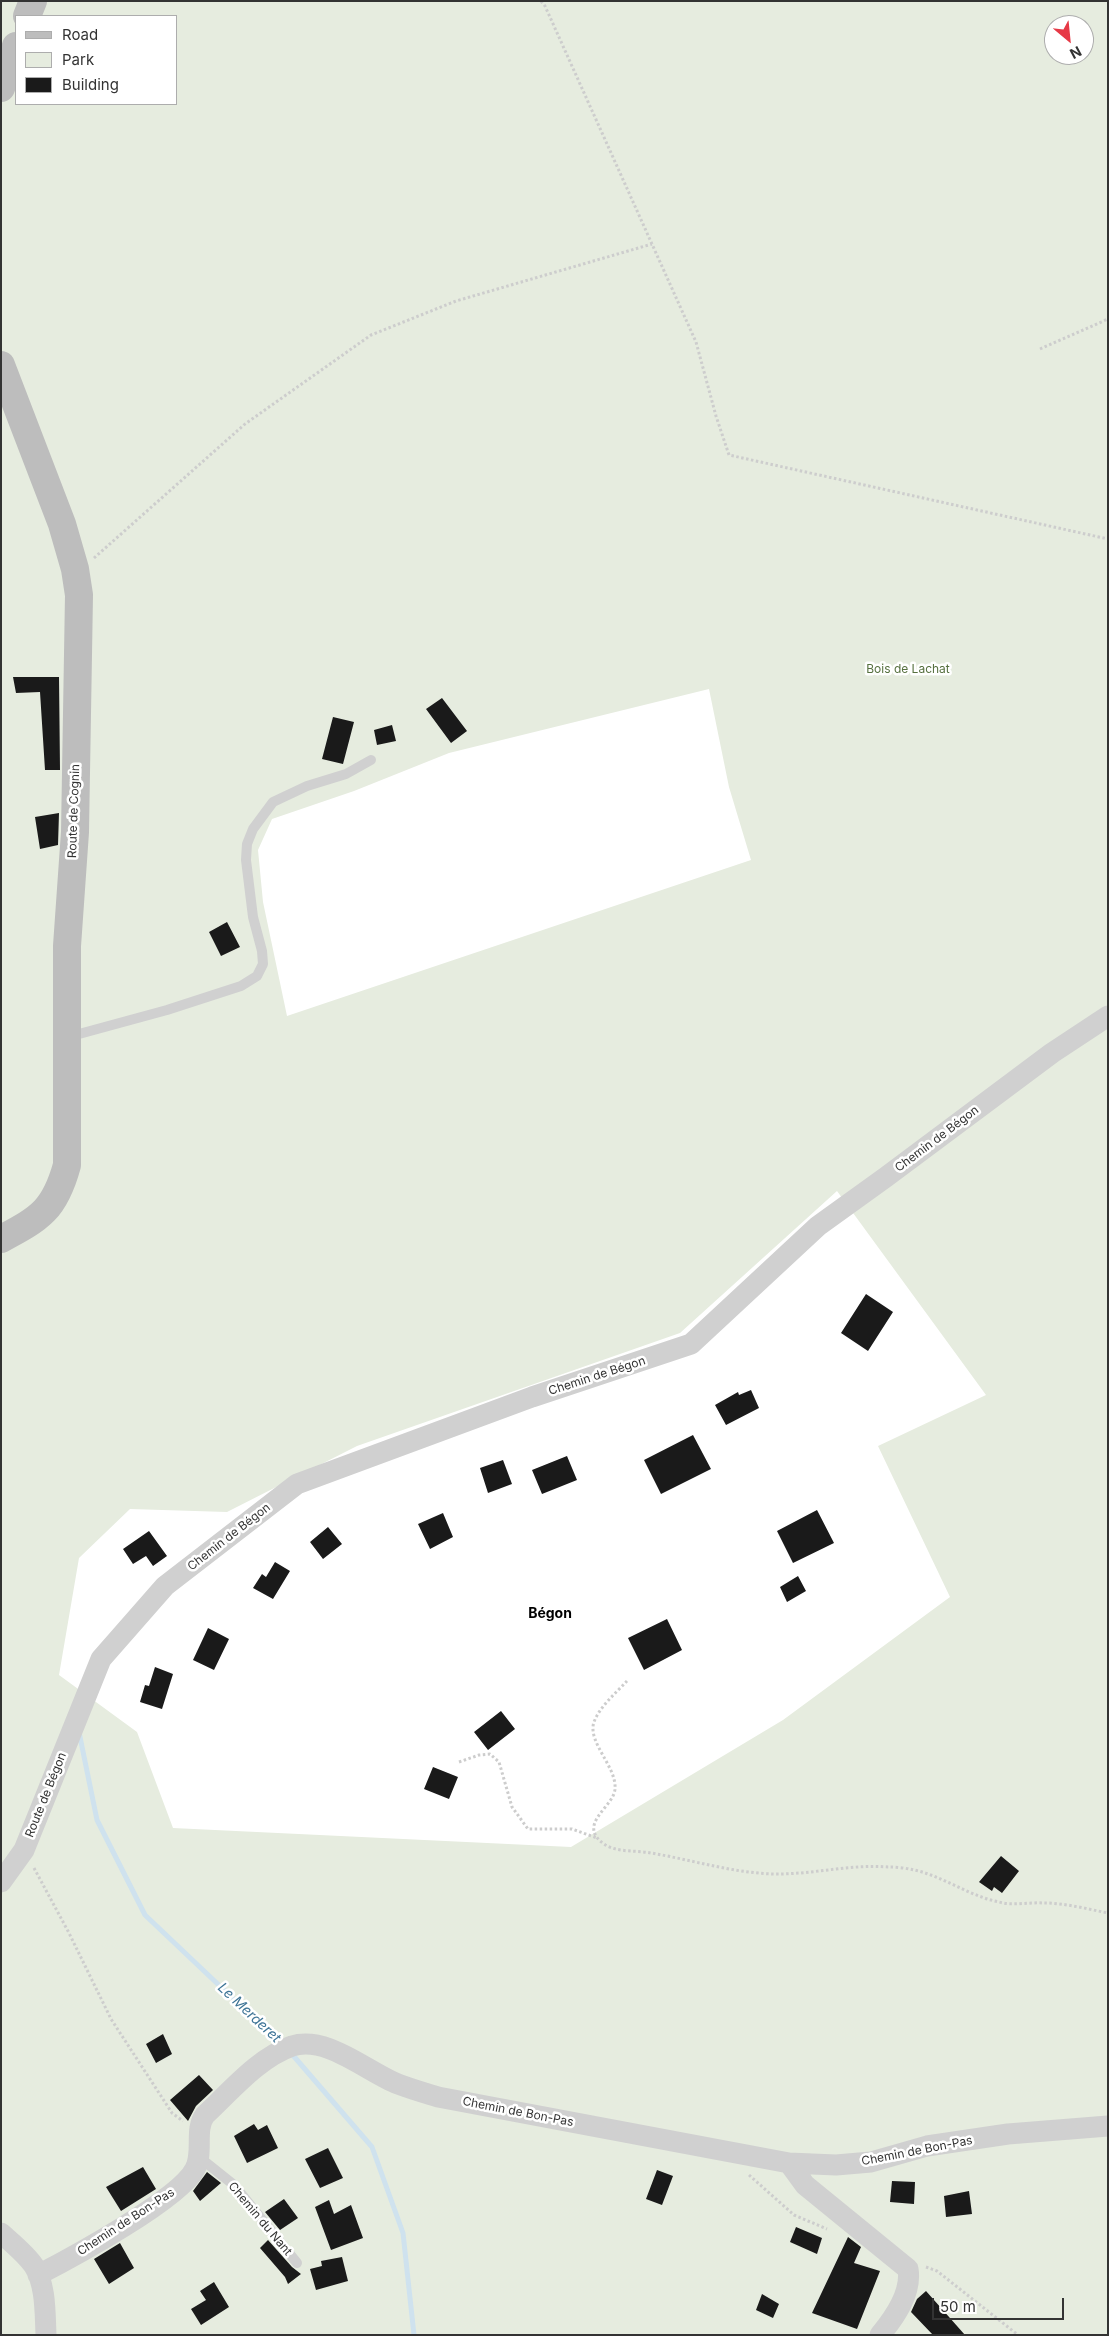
<!DOCTYPE html>
<meta charset="utf-8">
<style>
body{margin:0}
#map{position:relative;width:1109px;height:2336px;overflow:hidden;background:#fff;font-family:Inter,sans-serif}
canvas{display:block}
.frame{position:absolute;inset:0;border:2px solid #333;pointer-events:none}
.legend{position:absolute;left:15px;top:15px;width:162px;height:90px;box-sizing:border-box;background:#fff;border:1px solid #adadad;margin:0;padding:6px 9px;list-style:none;font-size:15px;color:#333}
.legend li{display:flex;align-items:center;gap:10px;height:25px}
.legend b{width:25px;border:1px solid #adadad}
.north{position:absolute;left:1044px;top:15px;width:50px;height:50px;box-sizing:border-box;background:#fff;border:1px solid #adadad;border-radius:50%;rotate:152deg;font-size:14px;font-weight:700;line-height:20px;text-align:center;color:#333}
.north::after{content:'';display:block;margin:auto;width:18px;height:22px;background:#e63946;clip-path:polygon(50% 0,100% 100%,50% 72%,0 100%)}
.scale{position:absolute;left:932px;top:2298px;width:132px;height:22px;box-sizing:border-box;border:2px solid #333;border-top:0;padding-left:6px;font-size:15px;line-height:18px;white-space:nowrap;color:#333;-webkit-text-stroke:4px #fff;paint-order:stroke}
</style>
<div id="map">
<canvas width="1109" height="2336"></canvas>
<div class="frame"></div>
<ul class="legend">
<li><b style="height:6px;background:#bdbdbd"></b>Road</li>
<li><b style="height:14px;background:#e6ecdf"></b>Park</li>
<li><b style="height:14px;background:#1a1a1a"></b>Building</li>
</ul>
<div class="north">N</div>
<div class="scale">50 m</div>
</div>
<script>
const c = document.querySelector('canvas').getContext('2d');
c.lineJoin = 'round';
function fillPath(path, color) { c.fillStyle = color; c.fill(path, 'evenodd'); }
function stroke(path, color, width, dash) { c.strokeStyle = color; c.lineWidth = width; c.lineCap = dash ? 'butt' : 'round'; c.setLineDash(dash || []); c.stroke(path); }
function label(font, color, halo, rows, align = 'center') {
  c.font = font + ' Inter,sans-serif'; c.lineWidth = 5; c.setLineDash([]); c.textBaseline = 'middle'; c.strokeStyle = halo; c.fillStyle = color; for (const [text, x, y, turn = 0] of rows) {
    c.save(); c.translate(x, y); c.rotate((+turn || 0) * Math.PI / 180); c.textAlign = isNaN(turn) ? turn : align; if (halo) c.strokeText(text, 0, 0); c.fillText(text, 0, 0); c.restore();
  }
}
fillPath(new Path2D(`
 M 1,1 L 1108,1 L 1108,2335 L 1,2335 ZM 16,16 L 176,16 L 176,104 L 16,104 ZM 1054,25 L 1084,25 L 1084,55 L 1054,55 ZM 709,689 L 729,787 L 751,860 L 287,1016 L 263,902 L 258,850 L 272,819 L 354,791 L 449,753 ZM 837,1191 L 986,1395 L 878,1446 L 950,1597 L 783,1720 L 571,1847 L 173,1828 L 137,1732 L 59,1675 L 79,1558 L 130,1509 L 227,1512 L 357,1446 L 680,1333 Z`), '#e6ecdf');
stroke(new Path2D(`
 M 79,1732 L 97,1820 L 145,1915 L 281,2044
 M 291,2053 L 372,2147 L 403,2233 L 414,2335`), '#cfe2ee', 5);
fillPath(new Path2D(`
 M 13,677 L 59,677 L 60,770 L 45,770 L 40,692 L 16,693 Z
 M 442,698 L 467,731 L 451,743 L 426,709 Z
 M 333,717 L 354,722 L 343,764 L 322,759 Z
 M 392,725 L 396,741 L 377,745 L 374,730 Z
 M 59,813 L 58,845 L 40,849 L 35,817 Z
 M 227,922 L 240,947 L 221,956 L 209,932 Z
 M 866,1294 L 893,1312 L 868,1351 L 841,1333 Z
 M 751,1390 L 759,1408 L 726,1425 L 715,1405 L 738,1392 L 739,1395 Z
 M 693,1435 L 711,1469 L 661,1494 L 644,1460 Z
 M 567,1456 L 577,1480 L 542,1494 L 532,1470 Z
 M 503,1460 L 512,1484 L 488,1493 L 480,1468 Z
 M 817,1510 L 834,1543 L 793,1563 L 777,1531 Z
 M 443,1513 L 453,1537 L 430,1549 L 418,1524 Z
 M 328,1527 L 342,1544 L 323,1559 L 310,1542 Z
 M 149,1531 L 167,1556 L 153,1566 L 146,1556 L 133,1564 L 123,1549 Z
 M 275,1562 L 290,1571 L 273,1599 L 253,1588 L 262,1574 L 266,1577 Z
 M 798,1576 L 806,1591 L 787,1602 L 780,1587 Z
 M 667,1619 L 682,1650 L 644,1670 L 628,1638 Z
 M 208,1628 L 229,1639 L 214,1670 L 193,1660 Z
 M 155,1667 L 173,1674 L 162,1709 L 140,1702 L 145,1685 L 149,1686 Z
 M 501,1711 L 515,1729 L 488,1750 L 474,1732 Z
 M 433,1767 L 458,1777 L 449,1799 L 424,1789 Z
 M 1001,1856 L 1019,1871 L 1002,1893 L 994,1887 L 992,1891 L 979,1882 Z
 M 163,2034 L 172,2054 L 156,2063 L 146,2044 Z
 M 199,2075 L 213,2090 L 196,2106 L 188,2121 L 170,2100 Z
 M 254,2124 L 258,2130 L 267,2125 L 278,2148 L 247,2163 L 234,2136 Z
 M 328,2148 L 343,2178 L 320,2188 L 305,2159 Z
 M 143,2167 L 156,2189 L 121,2211 L 106,2187 Z
 M 657,2170 L 673,2176 L 662,2205 L 646,2199 Z
 M 207,2172 L 221,2183 L 200,2201 L 193,2191 Z
 M 892,2181 L 915,2182 L 914,2204 L 890,2202 Z
 M 969,2191 L 972,2214 L 946,2217 L 944,2196 Z
 M 284,2199 L 298,2218 L 280,2230 L 265,2212 Z
 M 329,2200 L 334,2214 L 351,2205 L 363,2238 L 331,2250 L 315,2207 Z
 M 796,2227 L 822,2238 L 817,2254 L 790,2242 Z
 M 848,2237 L 861,2247 L 854,2263 L 880,2271 L 857,2329 L 812,2313 Z
 M 268,2240 L 292,2267 L 301,2274 L 288,2284 L 285,2277 L 260,2248 Z
 M 120,2243 L 134,2268 L 109,2284 L 94,2259 Z
 M 342,2257 L 348,2281 L 316,2290 L 310,2269 L 322,2266 L 321,2261 Z
 M 214,2282 L 229,2307 L 201,2325 L 191,2309 L 206,2300 L 200,2291 Z
 M 926,2291 L 965,2335 L 933,2335 L 911,2312 L 917,2299 Z
 M 762,2294 L 779,2304 L 773,2318 L 756,2310 Z`), '#1a1a1a');
stroke(new Path2D(`
 M 541,1 L 545,6 L 696,342 L 716,416 L 729,455 L 1108,539
 M 1040,349 L 1108,319
 M 94,558 L 245,424 L 371,335 L 456,301 L 652,244
 M 627,1681 C 616,1693 600,1706 594,1722 C 587,1742 617,1767 615,1789 C 614,1807 576,1824 604,1844 C 617,1853 636,1850 651,1853 C 693,1860 736,1874 778,1874 C 815,1874 851,1864 888,1867 C 896,1867 906,1868 914,1870 C 943,1876 969,1896 999,1902 C 1013,1906 1030,1902 1044,1903 C 1065,1903 1087,1909 1108,1913
 M 459,1762 L 479,1755 L 490,1754 L 499,1762 L 512,1807 L 528,1829 L 572,1829 L 597,1838
 M 34,1868 L 69,1933 L 111,2019 L 172,2113 L 183,2121
 M 749,2175 L 794,2215 L 827,2229
 M 926,2267 L 937,2271 L 1018,2335`), '#cdcdcd', 3, [2.5, 2.5]);
stroke(new Path2D(`
 M 68,1037 L 167,1010 L 241,986 L 257,976 L 263,964 L 262,951 L 253,917 L 246,860 L 247,844 L 253,829 L 273,802 L 307,786 L 346,774 L 371,760
 M 199,2157 L 234,2185 L 297,2263`), '#d0d0d0', 10);
stroke(new Path2D(`
 M 1,1882 L 24,1850 L 101,1659 L 165,1586 L 297,1484 L 532,1397 L 691,1344 L 818,1226 L 886,1177 L 1052,1053 L 1108,1016
 M 789,2163 L 805,2185 L 908,2269 C 912,2293 895,2317 880,2335
 M 1,2233 C 12,2243 26,2254 34,2266 C 46,2285 45,2313 46,2335
 M 38,2275 C 71,2258 180,2199 195,2169 C 204,2152 194,2130 205,2115 C 231,2091 258,2058 292,2046 C 327,2035 367,2072 398,2084 C 411,2089 425,2093 438,2097 L 789,2163 L 836,2165 L 871,2162 L 927,2146 L 1008,2134 L 1108,2126`), '#d0d0d0', 21);
stroke(new Path2D(`
 M 27,16 L 33,1
 M 1,88 L 16,46
 M 1,365 L 62,524 L 75,569 L 79,595 L 75,832 L 67,946 L 67,1165 C 55,1209 41,1218 1,1239`), '#bdbdbd', 28);
label('12px', '#56703f', '#fff', [
 ["Bois de Lachat",908,669]
]);
label('12px', '#333', '#fff', [
 ["Route de Cognin",74,811,-88],
 ["Chemin de Bégon",937,1139,-37],
 ["Chemin de Bégon",597,1376,-18],
 ["Chemin de Bégon",229,1537,-38],
 ["Route de Bégon",46,1795,-68],
 ["Chemin de Bon-Pas",518,2112,11],
 ["Chemin de Bon-Pas",917,2151,-11],
 ["Chemin du Nant",260,2219,50],
 ["Chemin de Bon-Pas",126,2222,-33]
]);
label('bold 14px', '#000', '#fff', [
 ["Bégon",550,1614]
]);
label('italic 14px', '#3f7597', '#fff', [
 ["Le Merderet",249,2013,43]
]);
</script>
